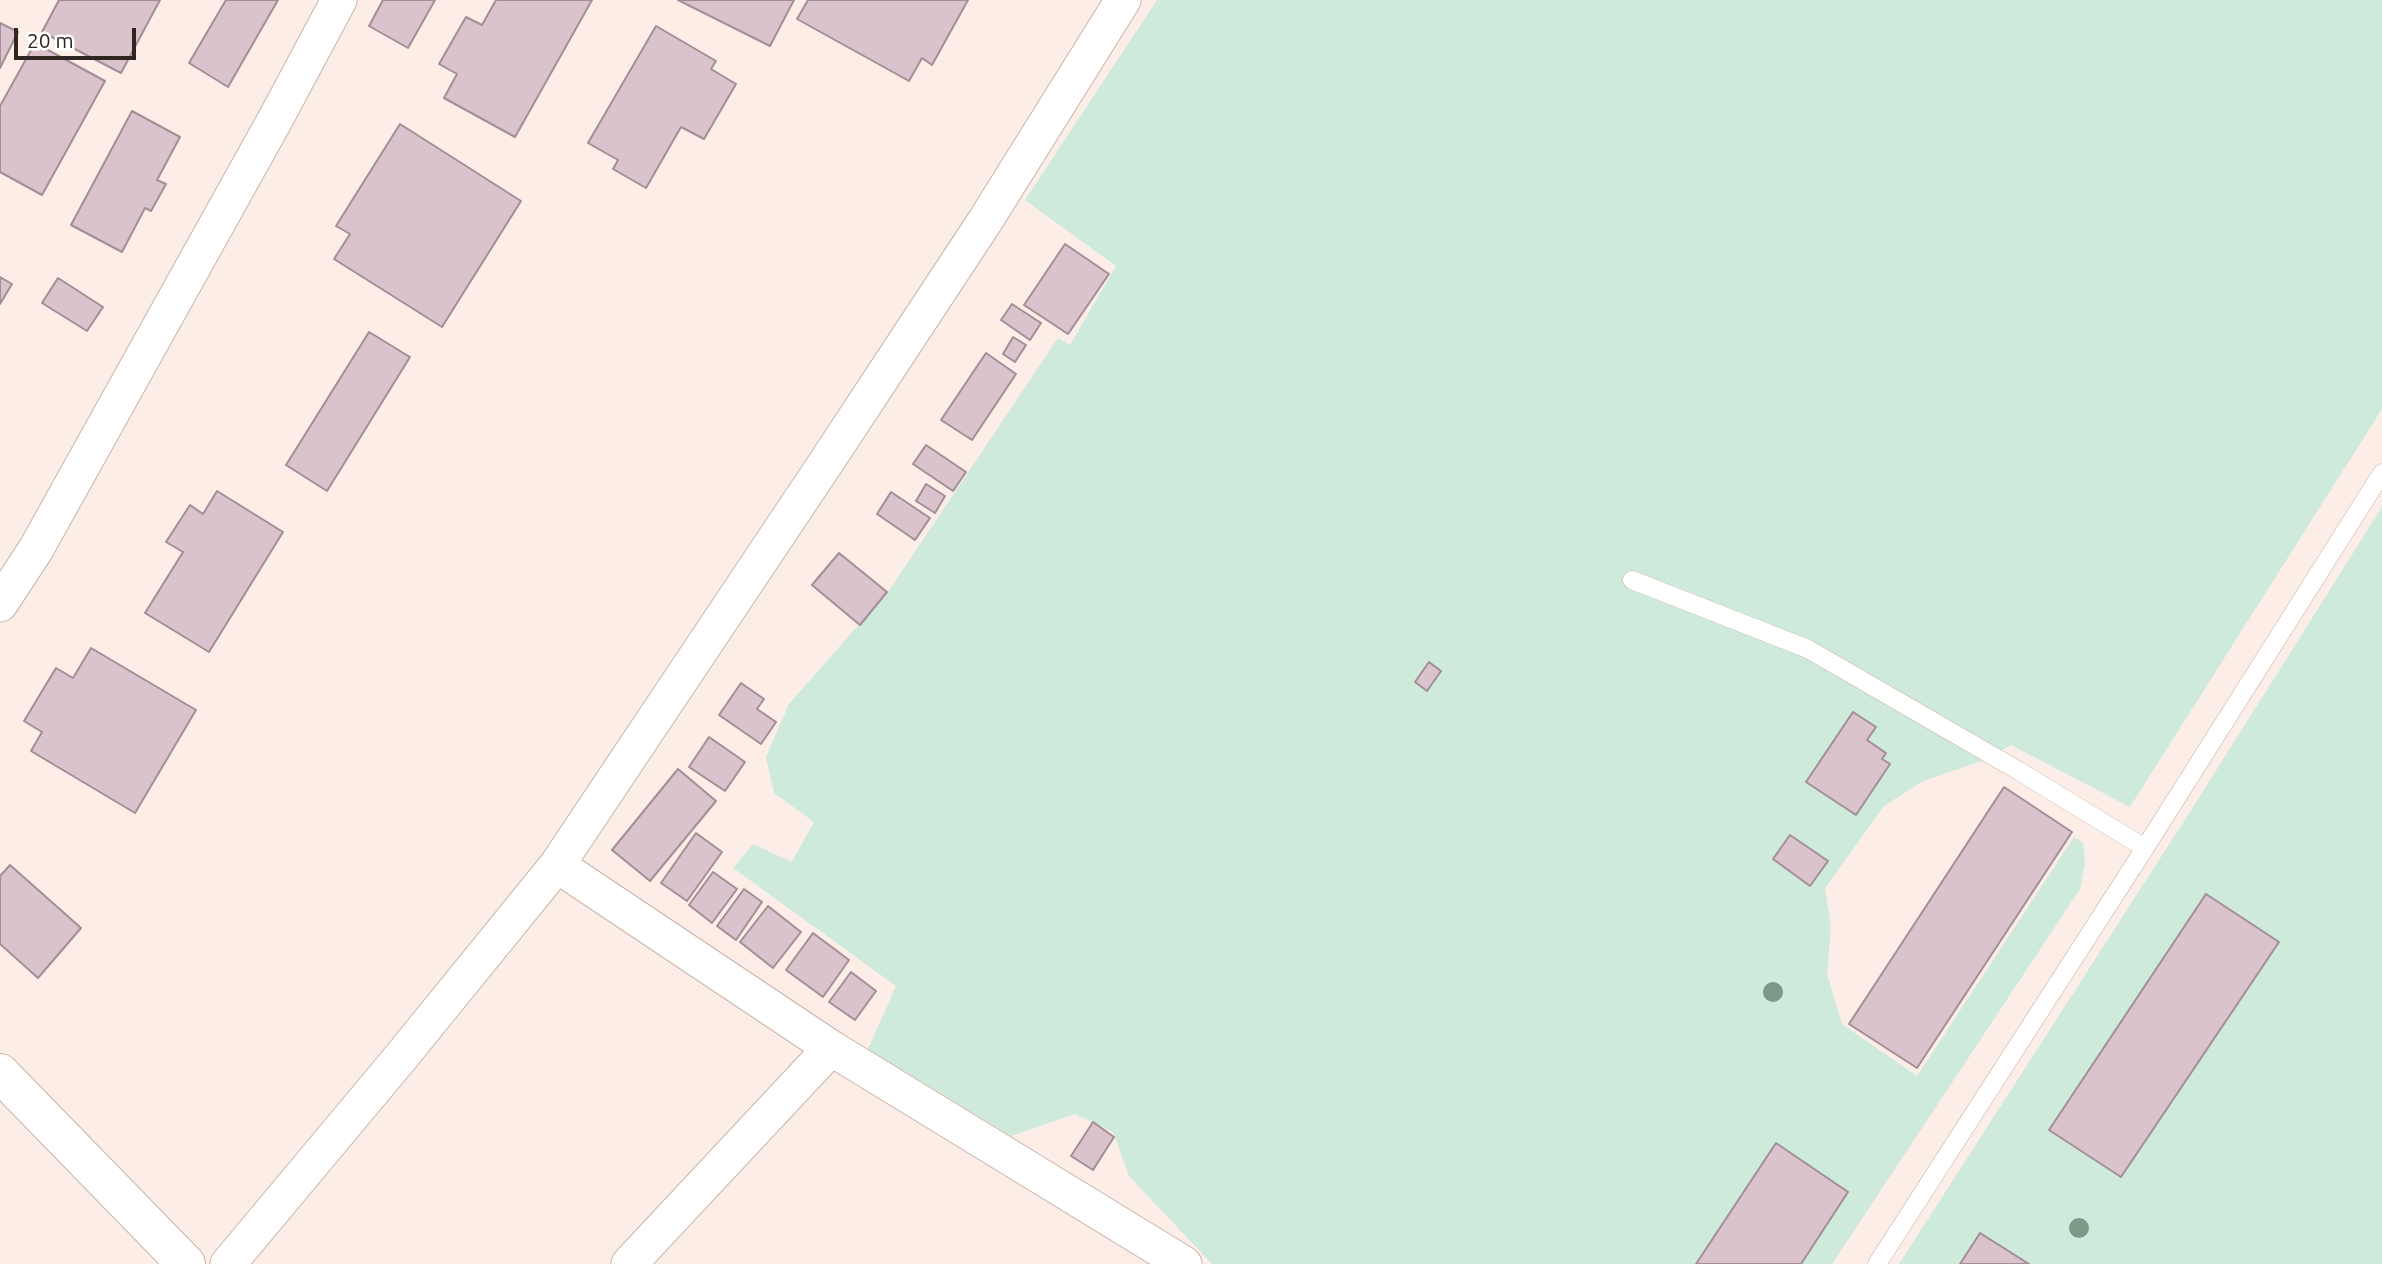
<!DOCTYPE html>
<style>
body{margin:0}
#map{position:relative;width:2382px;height:1264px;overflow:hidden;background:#fceee7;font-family:Ubuntu,sans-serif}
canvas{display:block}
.scale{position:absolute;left:14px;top:28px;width:122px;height:32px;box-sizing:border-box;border:4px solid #2f2622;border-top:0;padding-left:9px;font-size:21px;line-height:24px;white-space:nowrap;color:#2f2622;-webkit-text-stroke:5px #fff;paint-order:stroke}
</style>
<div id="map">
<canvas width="2382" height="1264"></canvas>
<div class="scale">20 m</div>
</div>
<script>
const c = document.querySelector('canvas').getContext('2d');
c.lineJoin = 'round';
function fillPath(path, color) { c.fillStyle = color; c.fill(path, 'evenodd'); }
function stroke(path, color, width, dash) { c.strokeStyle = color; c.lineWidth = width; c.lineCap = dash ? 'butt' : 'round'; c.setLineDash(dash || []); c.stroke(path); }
fillPath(new Path2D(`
 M 1157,0 L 2382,0 L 2382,409 L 2130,807 L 2011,745 L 1982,761 L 1923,781 L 1884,806 L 1825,888 L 1831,926 L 1827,974 L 1842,1024 L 1917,1076 L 2074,837 L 2083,843 L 2085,862 L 2080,889 L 1832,1264 L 1212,1264 L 1129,1176 L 1113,1132 L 1075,1114 L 1011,1136 L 868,1049 L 896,986 L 733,868 L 753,844 L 792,862 L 814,822 L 774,793 L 766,757 L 789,704 L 890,589 L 1058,338 L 1070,345 L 1116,266 L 1025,200 Z
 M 2382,507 L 2382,1264 L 1899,1264 L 2195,804 Z`), '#cdeada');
const building = new Path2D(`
 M 59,0 L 160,0 L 121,73 L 42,32 Z
 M 226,0 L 278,0 L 228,87 L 189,63 Z
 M 383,0 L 435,0 L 408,48 L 369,26 Z
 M 496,0 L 592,0 L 515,137 L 444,98 L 457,74 L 439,64 L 466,17 L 482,25 Z
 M 678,0 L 794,0 L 770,46 Z
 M 808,0 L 968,0 L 932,65 L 922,58 L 909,81 L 797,19 Z
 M 0,23 L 18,32 L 0,68 Z
 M 656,26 L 716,61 L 711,69 L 736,84 L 704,139 L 681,127 L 646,188 L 613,169 L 618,160 L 588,143 Z
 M 35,43 L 105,81 L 42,195 L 0,172 L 0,106 Z
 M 132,111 L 180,137 L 157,180 L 166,184 L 151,211 L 145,208 L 122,252 L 71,225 Z
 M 400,124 L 521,201 L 442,327 L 334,259 L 350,234 L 336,226 Z
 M 1065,244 L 1109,274 L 1068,334 L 1024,305 Z
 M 0,277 L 12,284 L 0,304 Z
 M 58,278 L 103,307 L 87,331 L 42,303 Z
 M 1012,304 L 1041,323 L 1030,340 L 1001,320 Z
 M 369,332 L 410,357 L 327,491 L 286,465 Z
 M 1013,337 L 1026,345 L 1015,362 L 1003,354 Z
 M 986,353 L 1016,374 L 972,440 L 941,420 Z
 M 926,445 L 966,472 L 953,491 L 913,464 Z
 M 926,484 L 945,496 L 935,513 L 916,501 Z
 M 217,491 L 283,532 L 209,652 L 145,613 L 183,552 L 166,542 L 190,505 L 203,514 Z
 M 891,492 L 930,518 L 915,540 L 877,514 Z
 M 839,553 L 887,592 L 860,625 L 812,585 Z
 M 91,648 L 196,710 L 135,813 L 31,751 L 42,732 L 24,721 L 56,668 L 73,678 Z
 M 1429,662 L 1441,671 L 1427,691 L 1415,682 Z
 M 741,683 L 764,699 L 757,709 L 776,722 L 761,744 L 719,715 Z
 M 1853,712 L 1876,727 L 1867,740 L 1886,753 L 1882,759 L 1890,764 L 1856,815 L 1806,782 Z
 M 709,737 L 745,762 L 725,791 L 689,767 Z
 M 678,769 L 716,801 L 650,881 L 612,850 Z
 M 2004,787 L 2072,832 L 1917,1068 L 1849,1024 Z
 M 696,833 L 722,852 L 687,901 L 661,883 Z
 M 1790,835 L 1828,861 L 1810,886 L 1773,859 Z
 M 10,865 L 81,928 L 38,978 L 0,944 L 0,876 Z
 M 713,872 L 737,889 L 712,923 L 689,905 Z
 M 744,889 L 762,902 L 736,940 L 717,926 Z
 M 2206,894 L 2279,942 L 2121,1177 L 2049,1130 Z
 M 768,906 L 801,932 L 773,968 L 740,942 Z
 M 813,933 L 849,960 L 823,997 L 786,970 Z
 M 851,972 L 876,991 L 855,1020 L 829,1002 Z
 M 1093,1122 L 1114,1137 L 1093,1170 L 1071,1156 Z
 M 1776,1143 L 1848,1192 L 1801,1264 L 1696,1264 Z
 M 1980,1233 L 2029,1264 L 1960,1264 Z`);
fillPath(building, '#dac3cc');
stroke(building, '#a38d96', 2);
const service = new Path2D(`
 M 1632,580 L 1808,649 L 2019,771 L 2145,848
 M 1877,1264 L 2145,848 L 2382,473`);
const minor = new Path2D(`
 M 0,604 L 36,549 L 276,118 L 339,0
 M 557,865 L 831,1048 L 1184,1264
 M 228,1264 L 401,1057 L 557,865 L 825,464 L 985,221 L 1123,0
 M 629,1264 L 831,1048`);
const tertiary = new Path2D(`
 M 0,1073 L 186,1264`);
stroke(service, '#c9b4a9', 19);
stroke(minor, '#c9b4a9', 37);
stroke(tertiary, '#c9b4a9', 40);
stroke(service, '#fff', 18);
stroke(minor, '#fff', 35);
stroke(tertiary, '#fff', 38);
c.fillStyle = '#7b9987';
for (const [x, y] of [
 [1773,992],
 [2079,1228]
]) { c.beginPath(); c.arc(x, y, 10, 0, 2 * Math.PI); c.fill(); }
</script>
